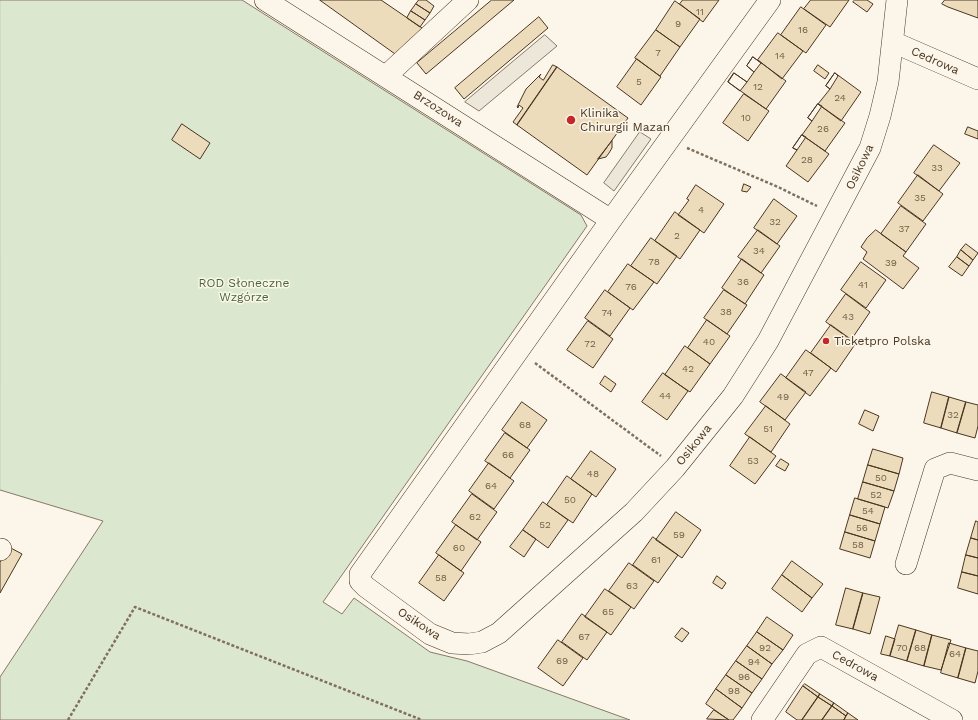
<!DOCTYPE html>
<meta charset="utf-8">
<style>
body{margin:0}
canvas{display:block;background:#fbf6e9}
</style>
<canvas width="978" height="720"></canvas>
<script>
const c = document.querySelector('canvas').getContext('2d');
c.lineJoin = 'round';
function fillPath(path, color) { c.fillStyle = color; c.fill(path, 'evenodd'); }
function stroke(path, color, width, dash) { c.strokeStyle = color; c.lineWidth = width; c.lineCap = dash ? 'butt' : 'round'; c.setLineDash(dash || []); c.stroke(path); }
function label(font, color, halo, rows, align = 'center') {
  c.font = font + ' "Work Sans",sans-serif'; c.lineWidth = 3; c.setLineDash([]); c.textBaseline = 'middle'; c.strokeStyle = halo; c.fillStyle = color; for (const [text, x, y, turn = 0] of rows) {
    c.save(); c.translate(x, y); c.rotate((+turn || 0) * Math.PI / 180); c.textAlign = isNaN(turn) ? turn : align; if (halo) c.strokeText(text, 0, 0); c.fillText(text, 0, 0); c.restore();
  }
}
const green = new Path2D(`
 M 0,0 L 242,0 L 581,215 L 587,226 L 323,602 L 342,614 L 354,598 L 430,652 L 467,661 L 630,720 L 0,720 L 0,677 L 103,521 L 0,490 Z`);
fillPath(green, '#dce7d0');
stroke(green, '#887966', 1);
const parking = new Path2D(`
 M 545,35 L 557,46 L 479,111 L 465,102 Z
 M 640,132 L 651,139 L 614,191 L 604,183 Z`);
fillPath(parking, '#ede7d9');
stroke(parking, '#887966', 1);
const building = new Path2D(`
 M 320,0 L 381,0 L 422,28 L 400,57 Z
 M 419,0 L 426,0 L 434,6 L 430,13 L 416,4 Z
 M 492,0 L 514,0 L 426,74 L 417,63 Z
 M 683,0 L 719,0 L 703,22 L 680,4 Z
 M 811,0 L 849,0 L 830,27 L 804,9 Z
 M 855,0 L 867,0 L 873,4 L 867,12 L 853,2 Z
 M 945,0 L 978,0 L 978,18 L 948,7 L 942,4 Z
 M 675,1 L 700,19 L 680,47 L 656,30 Z
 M 416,4 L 430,13 L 425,20 L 411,11 Z
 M 801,7 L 826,25 L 806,53 L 781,35 Z
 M 411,11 L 425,20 L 420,27 L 407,18 Z
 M 539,17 L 548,28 L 464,99 L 455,88 Z
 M 656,30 L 680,47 L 660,76 L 635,58 Z
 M 778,33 L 803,51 L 782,79 L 758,60 Z
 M 753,57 L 786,81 L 766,109 L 728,82 L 734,73 L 747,82 L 754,72 L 747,66 Z
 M 753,57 L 761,63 L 754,72 L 747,66 Z
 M 637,59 L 661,77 L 641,105 L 617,87 Z
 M 553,65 L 557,67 L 517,125 L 513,122 L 523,108 L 519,105 L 518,108 L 517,107 L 526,89 L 541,74 L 539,77 L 543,80 Z
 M 818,65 L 829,73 L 825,79 L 814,71 Z
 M 557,67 L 628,118 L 587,175 L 517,125 Z
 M 734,73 L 747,82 L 740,91 L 728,82 Z
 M 835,73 L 861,92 L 841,121 L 818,104 L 830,89 L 826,86 Z
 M 835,73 L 838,76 L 830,89 L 826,86 Z
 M 744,94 L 769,111 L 748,141 L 723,123 Z
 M 818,104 L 845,123 L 825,151 L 802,135 L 812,121 L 808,118 Z
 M 818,104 L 822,106 L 812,121 L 808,118 Z
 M 182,124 L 210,143 L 200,159 L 172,140 Z
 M 968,127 L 978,131 L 978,139 L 965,134 Z
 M 802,135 L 829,154 L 808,182 L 786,166 L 797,150 L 793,148 Z
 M 802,135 L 806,137 L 797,150 L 793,148 Z
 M 612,141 L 612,148 L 609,153 L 606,157 L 598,159 Z
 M 934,145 L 960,163 L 939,191 L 914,173 Z
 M 918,175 L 943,194 L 923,221 L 898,203 Z
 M 744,184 L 751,187 L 747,192 L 742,191 Z
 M 696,185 L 724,204 L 704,233 L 678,215 L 689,200 L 687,199 Z
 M 774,199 L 797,216 L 777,244 L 754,228 Z
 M 901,206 L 926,224 L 906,252 L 881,234 Z
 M 675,212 L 700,230 L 680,259 L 655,241 Z
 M 758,230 L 780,246 L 761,273 L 738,257 Z
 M 876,230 L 906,252 L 903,256 L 919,268 L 903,289 L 863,259 L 867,252 L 861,247 L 867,238 Z
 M 651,238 L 677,256 L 657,284 L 631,266 Z
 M 966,244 L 978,253 L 973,260 L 961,250 Z
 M 961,250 L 973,260 L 969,266 L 957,257 Z
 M 957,257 L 969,266 L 962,276 L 949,267 Z
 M 742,259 L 764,275 L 745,304 L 722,288 Z
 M 861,262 L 886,280 L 866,308 L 841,290 Z
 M 628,264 L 654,282 L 633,310 L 608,292 Z
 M 605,290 L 630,308 L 610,336 L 585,318 Z
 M 724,290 L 747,305 L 727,334 L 704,318 Z
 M 846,294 L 870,312 L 851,340 L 826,322 Z
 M 707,320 L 730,336 L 710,364 L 688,348 Z
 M 588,321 L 613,339 L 593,368 L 567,350 Z
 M 831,325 L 856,343 L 836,372 L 811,353 Z
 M 685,346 L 710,364 L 690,392 L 665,375 Z
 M 806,350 L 831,368 L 810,396 L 786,378 Z
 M 663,373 L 688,391 L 667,420 L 642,402 Z
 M 781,374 L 806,392 L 785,420 L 760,402 Z
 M 605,376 L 616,384 L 611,392 L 600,384 Z
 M 932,392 L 949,397 L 941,428 L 924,423 Z
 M 949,397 L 966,402 L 957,433 L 941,428 Z
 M 522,402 L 547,420 L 527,448 L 502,430 Z
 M 966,402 L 978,405 L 978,426 L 975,438 L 957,433 Z
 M 766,406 L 790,424 L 771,452 L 745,434 Z
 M 865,410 L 879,416 L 873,431 L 859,424 Z
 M 505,433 L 530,450 L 510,478 L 485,461 Z
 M 750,437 L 776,456 L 755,484 L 730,466 Z
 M 873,449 L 903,458 L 899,474 L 868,465 Z
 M 591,451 L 616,469 L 596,497 L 571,479 Z
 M 781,459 L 789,464 L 785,471 L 776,466 Z
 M 489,463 L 514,481 L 494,509 L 469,491 Z
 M 868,465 L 899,474 L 894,491 L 863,482 Z
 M 567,476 L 592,494 L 573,523 L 547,505 Z
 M 863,482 L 894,491 L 888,508 L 858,499 Z
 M 472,494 L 497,512 L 477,540 L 452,522 Z
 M 855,498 L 885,507 L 880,524 L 850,515 Z
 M 543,502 L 568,520 L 548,548 L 523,530 Z
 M 676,512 L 701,530 L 682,558 L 656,540 Z
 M 850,515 L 880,524 L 875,541 L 845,532 Z
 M 976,521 L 978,522 L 978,540 L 971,538 Z
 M 456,525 L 481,542 L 461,571 L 436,553 Z
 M 523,530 L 536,539 L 524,557 L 510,547 Z
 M 845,532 L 875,541 L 870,558 L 840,549 Z
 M 653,537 L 678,555 L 658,583 L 633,565 Z
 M 971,538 L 978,540 L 978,558 L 966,555 Z
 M 9,547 L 22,554 L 0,593 L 0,563 Z
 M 439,555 L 464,573 L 444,601 L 419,583 Z
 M 966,555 L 978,558 L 978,576 L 962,572 Z
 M 792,561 L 823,584 L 812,598 L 782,575 Z
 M 629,563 L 654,581 L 634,609 L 609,591 Z
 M 962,572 L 978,576 L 978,594 L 958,588 Z
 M 782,575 L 812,598 L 802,612 L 772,589 Z
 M 717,576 L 726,583 L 722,589 L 713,583 Z
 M 846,588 L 863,593 L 853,629 L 836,625 Z
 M 605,589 L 631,607 L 611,635 L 585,617 Z
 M 863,593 L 880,597 L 870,634 L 853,629 Z
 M 582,614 L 607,632 L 587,660 L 562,642 Z
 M 767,617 L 793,635 L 783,650 L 757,632 Z
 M 899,625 L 916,630 L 907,661 L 890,656 Z
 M 682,628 L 689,633 L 682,642 L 675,637 Z
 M 916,630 L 932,635 L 924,666 L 907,661 Z
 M 757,632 L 783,650 L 772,664 L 747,646 Z
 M 932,635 L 951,640 L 941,670 L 924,666 Z
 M 886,636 L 895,639 L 890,656 L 881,654 Z
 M 558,640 L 583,658 L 563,686 L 538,668 Z
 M 949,643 L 966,648 L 958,678 L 941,673 Z
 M 747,646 L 772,664 L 762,679 L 736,661 Z
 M 966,648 L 978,651 L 978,671 L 975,683 L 958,678 Z
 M 736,661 L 762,679 L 752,693 L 726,675 Z
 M 726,675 L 752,693 L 742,708 L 716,689 Z
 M 805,684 L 820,694 L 818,697 L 803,686 Z
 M 803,686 L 818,697 L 802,720 L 797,720 L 786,712 Z
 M 716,689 L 742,708 L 733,720 L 729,720 L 706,704 Z
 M 820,694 L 834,703 L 832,706 L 818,697 Z
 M 818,697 L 832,706 L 822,720 L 802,720 Z
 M 834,703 L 848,713 L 846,716 L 832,706 Z
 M 832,706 L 846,716 L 844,720 L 822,720 Z
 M 714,710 L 729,720 L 707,719 Z
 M 848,713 L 858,720 L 844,720 Z`);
fillPath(building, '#ecdcbc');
stroke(building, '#4a3520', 1);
const minor = new Path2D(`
 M 265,0 L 611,220
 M 770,0 L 611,220 L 360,574 L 360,581 L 366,587 L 430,634 L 452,643 L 469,644 L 482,642 L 499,633 L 634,512 L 675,468 L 733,396 L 768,341 L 870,148 L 880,116 L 888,82 L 897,0
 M 893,42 L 978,79
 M 386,76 L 468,0
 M 0,550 L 1,549
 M 906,564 L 935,469 L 950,463 L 978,470
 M 762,720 L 807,654 L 821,647 L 952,720`);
stroke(minor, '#4a3520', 22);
stroke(new Path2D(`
 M 687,148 L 778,187 L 817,206
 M 535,363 L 661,456
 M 68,720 L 135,607 L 422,720`), '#7f6f5c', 2.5, [3, 2]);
stroke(minor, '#fbf6e9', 21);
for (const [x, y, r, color] of [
 [571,120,5,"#c62828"],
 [826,341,4,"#c62828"]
]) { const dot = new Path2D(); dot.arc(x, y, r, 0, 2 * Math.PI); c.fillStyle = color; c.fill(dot); stroke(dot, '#fbf6e9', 1.5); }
label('10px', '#725f47', null, [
 ["11",700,12],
 ["9",678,24],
 ["16",803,30],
 ["7",658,53],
 ["14",780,56],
 ["5",639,82],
 ["12",758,87],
 ["24",840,98],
 ["10",746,118],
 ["26",823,129],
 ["28",807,160],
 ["33",937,168],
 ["35",920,198],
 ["4",701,210],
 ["32",775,222],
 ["37",904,229],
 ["2",677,236],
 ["34",759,251],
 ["78",654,262],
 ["39",891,263],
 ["36",743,282],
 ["41",863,285],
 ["76",631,287],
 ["38",726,312],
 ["74",607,313],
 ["43",848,317],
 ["40",709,342],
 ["72",590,344],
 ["42",688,369],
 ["47",808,373],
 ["44",665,396],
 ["49",783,397],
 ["32",953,415],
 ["68",525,425],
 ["51",768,429],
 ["66",508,455],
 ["53",753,461],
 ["48",593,474],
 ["50",881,478],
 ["64",491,486],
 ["52",876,495],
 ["50",570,500],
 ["54",868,511],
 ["62",475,517],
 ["52",545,525],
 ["56",862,528],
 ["59",679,535],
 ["58",858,545],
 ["60",459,548],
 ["61",656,560],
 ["58",441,578],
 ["63",632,586],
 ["65",608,612],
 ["67",584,637],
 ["92",765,648],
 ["70",902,648],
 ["68",920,648],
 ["64",955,654],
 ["69",562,661],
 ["94",754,662],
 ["96",744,677],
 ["98",734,691]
]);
label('12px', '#4a3520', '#fbf6e9', [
 ["Cedrowa",935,61,24],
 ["Brzozowa",438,109,33],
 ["Osikowa",860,167,-64],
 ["Osikowa",694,445,-51],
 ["Osikowa",419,624,33],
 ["Cedrowa",855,666,29]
]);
label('12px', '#4a3520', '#fbf6e9', [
 ["Klinika",580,113],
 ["Chirurgii Mazan",580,127],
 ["Ticketpro Polska",834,341]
], 'left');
label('12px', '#436837', '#fbf6e9', [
 ["ROD Słoneczne",244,283],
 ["Wzgórze",244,297]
]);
</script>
